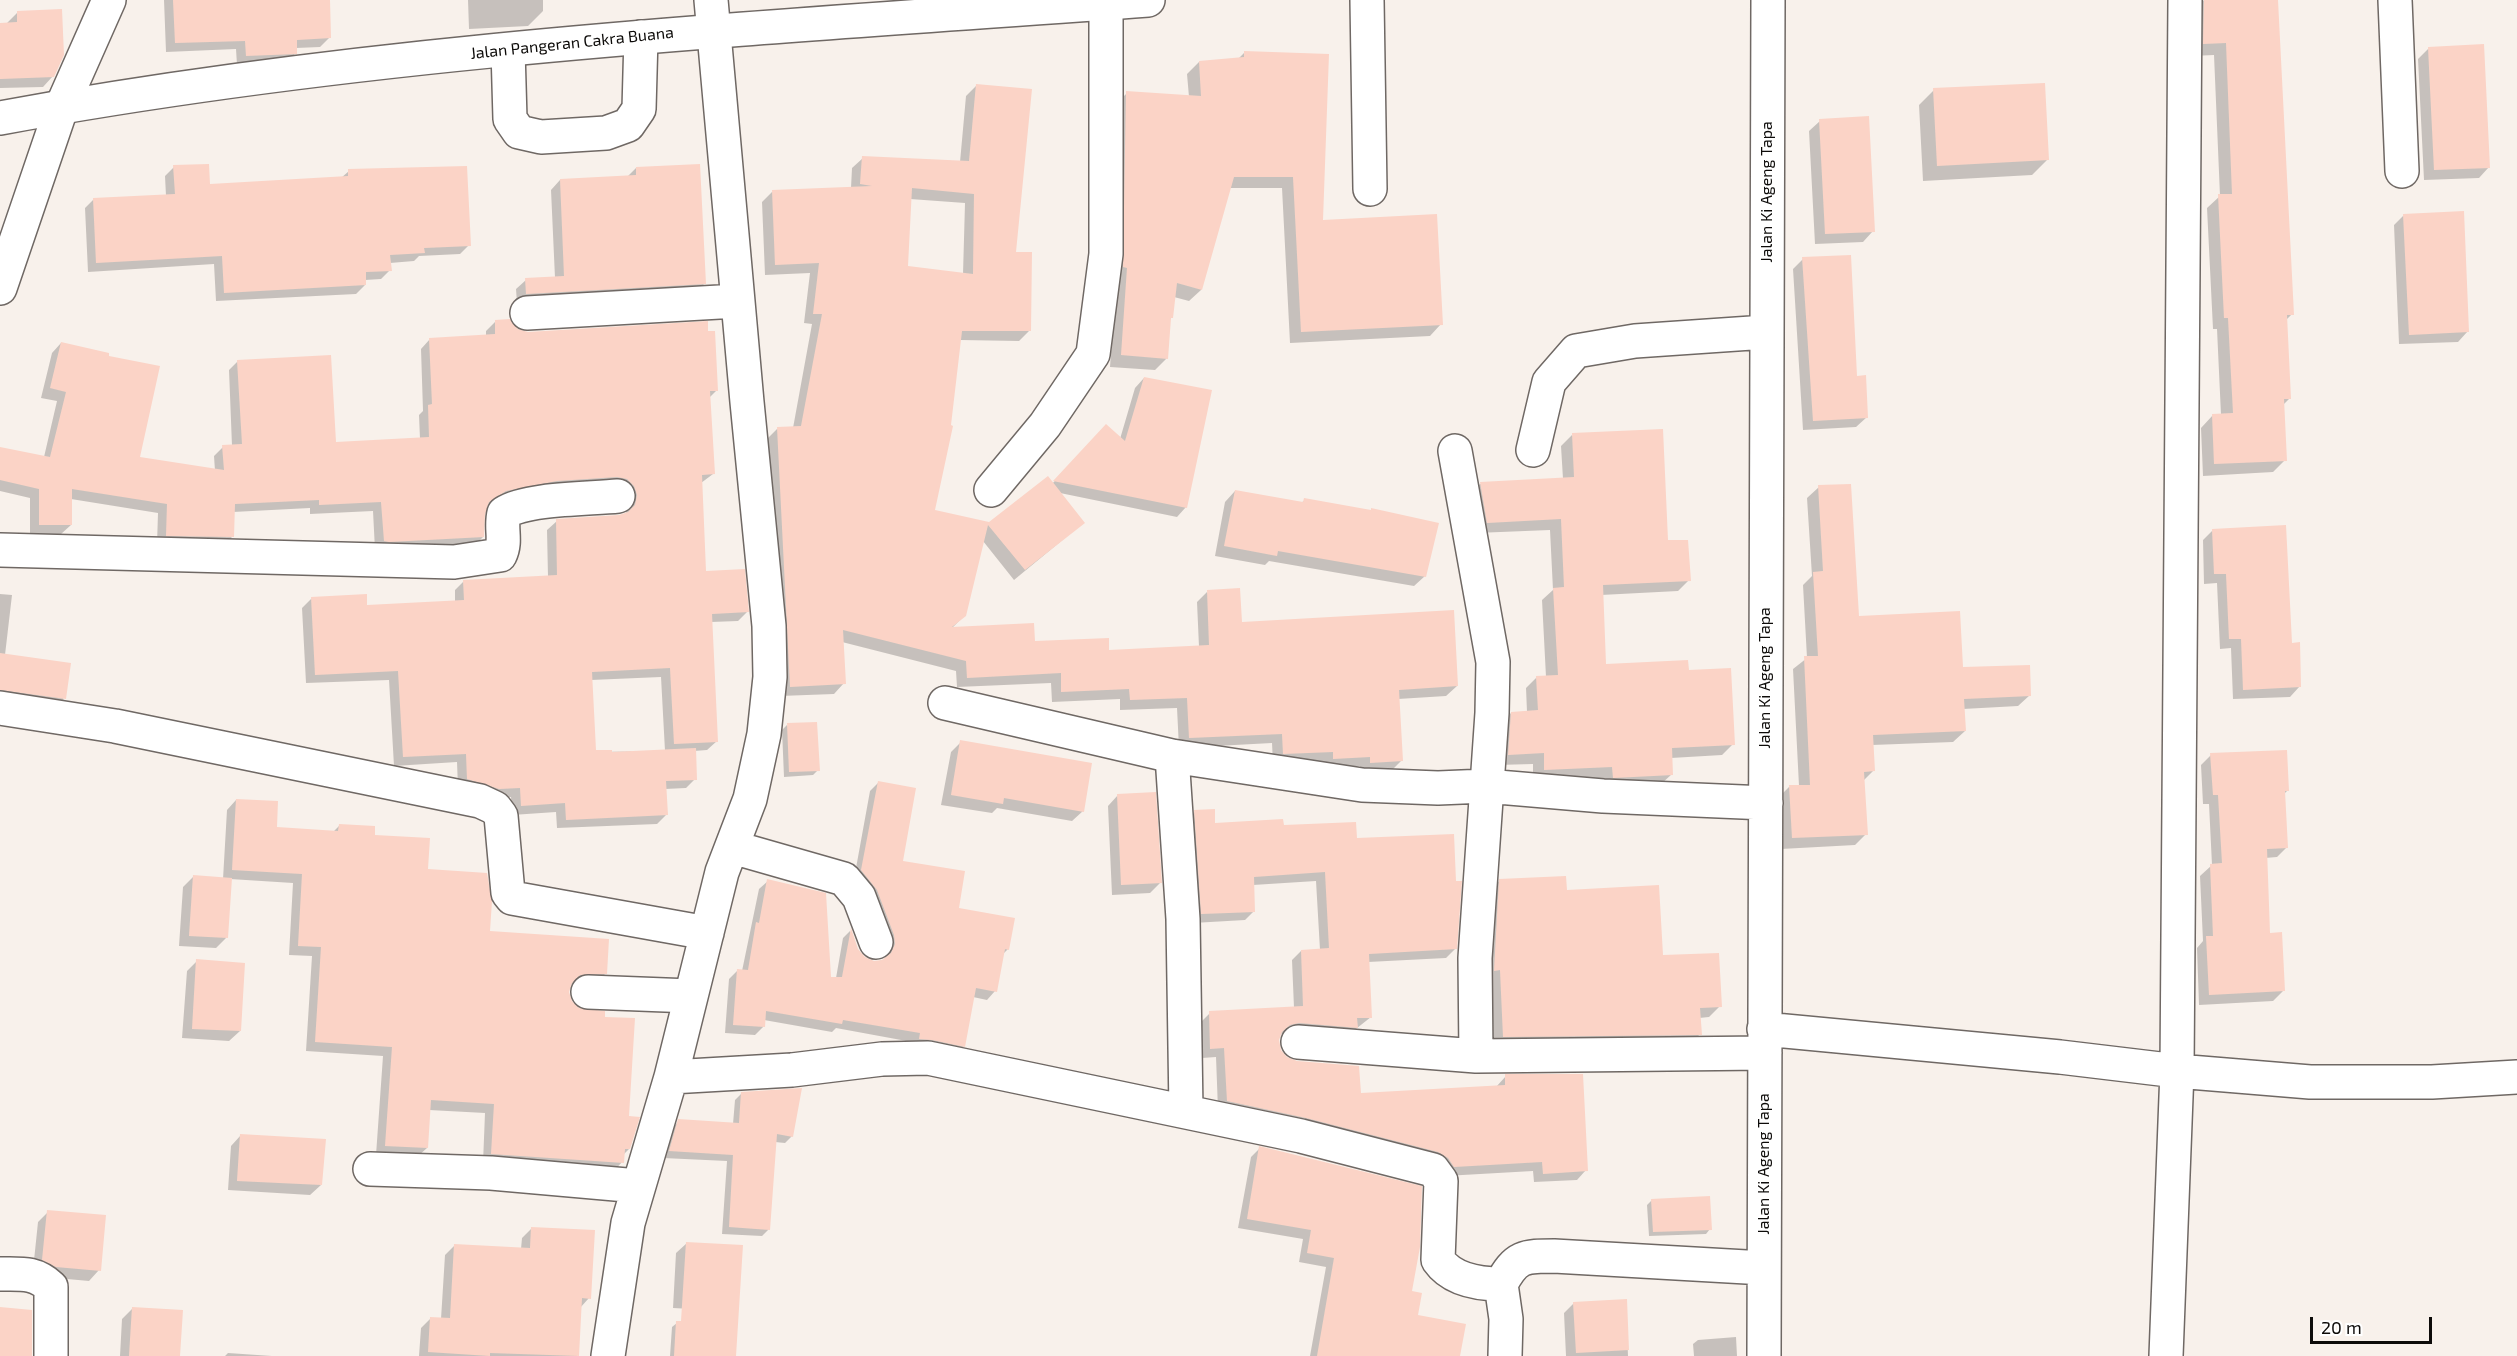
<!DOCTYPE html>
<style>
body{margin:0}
#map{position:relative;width:2517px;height:1356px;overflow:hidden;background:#f8f1eb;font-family:"Exo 2",sans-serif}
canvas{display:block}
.scale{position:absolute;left:2310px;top:1317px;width:122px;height:27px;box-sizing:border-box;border:3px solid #0d0b09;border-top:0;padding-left:8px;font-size:18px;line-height:21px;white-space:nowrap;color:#0d0b09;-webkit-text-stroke:4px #fff;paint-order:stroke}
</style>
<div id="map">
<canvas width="2517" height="1356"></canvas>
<div class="scale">20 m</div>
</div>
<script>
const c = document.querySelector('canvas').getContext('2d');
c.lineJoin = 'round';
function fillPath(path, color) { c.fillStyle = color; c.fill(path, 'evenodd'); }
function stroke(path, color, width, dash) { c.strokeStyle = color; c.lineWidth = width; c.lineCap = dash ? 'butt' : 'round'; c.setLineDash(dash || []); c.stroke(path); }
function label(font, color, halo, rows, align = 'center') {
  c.font = font + ' "Exo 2",sans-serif'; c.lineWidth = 6; c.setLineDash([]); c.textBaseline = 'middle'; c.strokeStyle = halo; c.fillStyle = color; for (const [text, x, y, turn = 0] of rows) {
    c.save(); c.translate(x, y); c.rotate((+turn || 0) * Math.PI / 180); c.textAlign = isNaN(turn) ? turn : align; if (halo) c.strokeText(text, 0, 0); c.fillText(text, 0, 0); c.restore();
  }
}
fillPath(new Path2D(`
 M 164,0 L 328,0 L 330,37 L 320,47 L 296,48 L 296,53 L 286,62 L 237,65 L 236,49 L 166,52 Z
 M 468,0 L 543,0 L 543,11 L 528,26 L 469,29 Z
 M 2204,0 L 2277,0 L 2292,314 L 2286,320 L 2290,398 L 2282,406 L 2285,460 L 2273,472 L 2203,476 L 2201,428 L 2213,415 L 2221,415 L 2217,329 L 2213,329 L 2207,208 L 2220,196 L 2214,55 L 2192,56 L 2192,12 Z
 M 17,13 L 53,76 L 43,87 L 0,88 L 0,25 L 7,23 Z
 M 2429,48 L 2489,167 L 2479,178 L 2424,180 L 2418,59 Z
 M 1244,53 L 1322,221 L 1441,324 L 1430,336 L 1290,343 L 1282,188 L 1229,188 L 1201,290 L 1189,301 L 1174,297 L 1172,317 L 1169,320 L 1167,358 L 1155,370 L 1110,367 L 1116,279 L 1115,105 L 1127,93 L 1189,97 L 1187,74 L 1199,62 L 1238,59 Z
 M 976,86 L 1015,254 L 1029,331 L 1019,341 L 960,340 L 933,511 L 989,523 L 1052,484 L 1097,435 L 1120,439 L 1135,388 L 1144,378 L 1186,507 L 1177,517 L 1060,493 L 1083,523 L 1014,580 L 983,541 L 965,615 L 951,629 L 1034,643 L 1108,651 L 1199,647 L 1197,602 L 1207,592 L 1241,624 L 1457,686 L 1446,696 L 1398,699 L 1401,761 L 1391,771 L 1361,772 L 1360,766 L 1323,769 L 1323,761 L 1273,764 L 1272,743 L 1179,748 L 1177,708 L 1120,710 L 1120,699 L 1052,702 L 1051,683 L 957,687 L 956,671 L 842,642 L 844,683 L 834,694 L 780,696 L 767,439 L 777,429 L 793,428 L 812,324 L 804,323 L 810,273 L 765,275 L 762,202 L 772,192 L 851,188 L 852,168 L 863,158 L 960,162 L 966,96 ZM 910,199 L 965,203 L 963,274 L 906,268 Z
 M 1934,90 L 2047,160 L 2032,175 L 1923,181 L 1919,105 Z
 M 1820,121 L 1873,231 L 1863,242 L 1815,244 L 1809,131 Z
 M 174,167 L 208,185 L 341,178 L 349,171 L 469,245 L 460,254 L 419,256 L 414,261 L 390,263 L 390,270 L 381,279 L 365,280 L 365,285 L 356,294 L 216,301 L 214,264 L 88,272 L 85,208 L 94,199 L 166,196 L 165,176 Z
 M 636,168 L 705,283 L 695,293 L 517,303 L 516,289 L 526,280 L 555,278 L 551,190 L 560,180 L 627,177 Z
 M 2404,215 L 2468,331 L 2458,342 L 2399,344 L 2394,225 Z
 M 1803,259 L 1855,377 L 1867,417 L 1856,427 L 1803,430 L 1793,269 Z
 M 495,322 L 517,331 L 717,390 L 709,398 L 713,474 L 701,483 L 705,573 L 747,612 L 738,621 L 711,622 L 717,741 L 707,750 L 694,751 L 695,779 L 686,788 L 665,789 L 666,815 L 657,824 L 557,828 L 556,812 L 512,815 L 511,797 L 489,798 L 458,788 L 457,762 L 394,766 L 389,680 L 306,683 L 302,608 L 312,598 L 366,606 L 455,602 L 455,590 L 464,581 L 548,577 L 547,530 L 557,521 L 620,516 L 626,514 L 628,505 L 496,500 L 486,506 L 483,515 L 483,537 L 474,546 L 375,550 L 373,511 L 310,514 L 310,508 L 233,512 L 232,537 L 223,546 L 157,544 L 158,513 L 71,499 L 71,525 L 61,534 L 30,534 L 30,498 L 0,491 L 0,448 L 44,457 L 57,401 L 41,398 L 52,353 L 61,343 L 139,459 L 215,471 L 214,456 L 223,447 L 232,446 L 229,370 L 238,361 L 334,444 L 420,439 L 419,415 L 423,411 L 421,349 L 430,339 L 486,336 L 486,331 ZM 661,677 L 665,751 L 595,752 L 591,680 Z
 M 1572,435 L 1667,542 L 1689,580 L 1678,591 L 1601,595 L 1604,666 L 1687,672 L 1733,744 L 1722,755 L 1671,758 L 1672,774 L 1660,785 L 1602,788 L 1601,778 L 1533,781 L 1533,764 L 1497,765 L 1500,725 L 1511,713 L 1527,712 L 1526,688 L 1537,677 L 1546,677 L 1542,600 L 1553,590 L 1550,530 L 1476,533 L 1469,495 L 1480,484 L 1563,479 L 1561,446 Z
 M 1819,487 L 1857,618 L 1961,669 L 2030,695 L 2018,706 L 1963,709 L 1965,731 L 1953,742 L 1872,745 L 1873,771 L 1863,781 L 1866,834 L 1855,845 L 1781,849 L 1778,798 L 1789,787 L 1799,786 L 1793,669 L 1807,658 L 1803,585 L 1812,576 L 1807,498 Z
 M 1235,491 L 1301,503 L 1305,500 L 1425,576 L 1414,586 L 1269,561 L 1265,565 L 1215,556 L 1225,502 Z
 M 2213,530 L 2291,644 L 2300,686 L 2290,697 L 2233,699 L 2231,648 L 2220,649 L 2217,583 L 2204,584 L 2203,540 Z
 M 0,594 L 12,595 L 5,655 L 64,699 L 54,709 L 0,700 Z
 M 787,725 L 818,770 L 813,775 L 784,777 L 782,730 Z
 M 961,742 L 1083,811 L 1072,821 L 997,808 L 992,813 L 941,805 L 951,752 Z
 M 2211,755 L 2288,790 L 2284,794 L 2287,847 L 2277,857 L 2265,858 L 2269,935 L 2283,991 L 2273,1001 L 2199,1005 L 2197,948 L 2203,941 L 2200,876 L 2212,865 L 2209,804 L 2203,804 L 2201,765 Z
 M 878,783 L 901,863 L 1008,949 L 1002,955 L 995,991 L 987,1000 L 973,997 L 964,1046 L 956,1054 L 911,1047 L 912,1042 L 836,1028 L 832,1032 L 764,1020 L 764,1026 L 755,1035 L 725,1033 L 729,979 L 738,970 L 742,971 L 759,889 L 768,881 L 830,978 L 836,978 L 843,938 L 850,931 L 857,949 L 864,958 L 873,962 L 884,960 L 887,954 L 886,944 L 854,879 L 870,791 Z
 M 1118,795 L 1160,883 L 1150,893 L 1112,895 L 1108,806 Z
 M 236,800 L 275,829 L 333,832 L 339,826 L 373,837 L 426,871 L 488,933 L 606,973 L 596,983 L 570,984 L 568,992 L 570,1002 L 628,1118 L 629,1149 L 623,1155 L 622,1162 L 613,1172 L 483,1163 L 485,1113 L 429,1110 L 427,1148 L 417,1157 L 376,1155 L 383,1056 L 306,1051 L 312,956 L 289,955 L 293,883 L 230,879 L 226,938 L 216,948 L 179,946 L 183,887 L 193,877 L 223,879 L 227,810 Z
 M 1195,812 L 1214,824 L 1282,827 L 1356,840 L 1455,949 L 1446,958 L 1368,962 L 1371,1017 L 1347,1036 L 1289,1032 L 1280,1034 L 1278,1040 L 1279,1050 L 1286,1058 L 1359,1094 L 1496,1087 L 1506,1076 L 1586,1170 L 1577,1180 L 1534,1182 L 1533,1171 L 1445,1176 L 1218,1110 L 1216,1057 L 1202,1058 L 1201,1022 L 1210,1013 L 1294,1008 L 1292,960 L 1301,951 L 1320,950 L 1316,881 L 1253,885 L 1254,911 L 1245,920 L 1193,923 L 1186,821 Z
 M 1500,880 L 1566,891 L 1661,957 L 1720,1006 L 1709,1017 L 1699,1018 L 1700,1034 L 1689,1046 L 1492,1048 L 1489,892 Z
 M 197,961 L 240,1031 L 229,1041 L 182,1038 L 187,971 Z
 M 742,1093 L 792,1136 L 785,1143 L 775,1142 L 769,1229 L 762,1236 L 722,1234 L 727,1161 L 663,1158 L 672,1128 L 679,1121 L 733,1124 L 735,1100 Z
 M 241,1135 L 321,1185 L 310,1195 L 228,1190 L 231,1146 Z
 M 1260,1148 L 1410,1292 L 1416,1317 L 1458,1356 L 1310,1356 L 1326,1267 L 1299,1262 L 1303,1239 L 1238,1228 L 1251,1157 Z
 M 1652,1200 L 1710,1229 L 1706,1234 L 1649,1236 L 1647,1205 Z
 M 48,1212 L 99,1270 L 89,1281 L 45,1277 L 33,1270 L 38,1222 Z
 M 532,1228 L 589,1298 L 580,1308 L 577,1356 L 419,1356 L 421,1328 L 431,1318 L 441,1319 L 445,1255 L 455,1245 L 521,1249 L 522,1238 Z
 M 687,1243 L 728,1311 L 673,1308 L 676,1253 Z
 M 1626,1301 L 1628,1356 L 1566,1356 L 1564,1313 L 1574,1303 Z
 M 132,1309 L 179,1356 L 120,1356 L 122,1319 Z
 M 677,1323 L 704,1356 L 670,1356 L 672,1327 Z
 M 1736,1337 L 1737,1356 L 1694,1356 L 1693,1344 L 1698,1340 Z
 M 228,1353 L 272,1356 L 225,1356 Z`), '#0003');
fillPath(new Path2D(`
 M 173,0 L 330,0 L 331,38 L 297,40 L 297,54 L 246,56 L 245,41 L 175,43 Z
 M 2204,0 L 2278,0 L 2294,315 L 2287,315 L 2291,399 L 2284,399 L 2287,461 L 2214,464 L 2212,414 L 2233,413 L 2228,318 L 2224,318 L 2218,194 L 2232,194 L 2226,43 L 2203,44 Z
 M 62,9 L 64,55 L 54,77 L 0,79 L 0,23 L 17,22 L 17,11 Z
 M 2484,44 L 2490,168 L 2434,170 L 2428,47 Z
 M 1244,51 L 1329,54 L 1323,220 L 1437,214 L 1443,325 L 1301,332 L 1293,177 L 1234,177 L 1202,290 L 1177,283 L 1173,318 L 1171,318 L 1168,359 L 1121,355 L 1127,268 L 1123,267 L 1126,91 L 1201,96 L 1199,61 L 1244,57 Z
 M 2045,83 L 2049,160 L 1937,166 L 1933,88 Z
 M 976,84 L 1032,89 L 1016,252 L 1032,252 L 1031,331 L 962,331 L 951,425 L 953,426 L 935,510 L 989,522 L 1048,476 L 1085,523 L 1025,570 L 988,525 L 966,616 L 952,627 L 1034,623 L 1035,641 L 1109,638 L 1109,650 L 1209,645 L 1207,590 L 1240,588 L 1242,622 L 1454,610 L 1458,686 L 1399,690 L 1403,761 L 1370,763 L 1370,757 L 1333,759 L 1333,752 L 1283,754 L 1282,734 L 1189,738 L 1187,698 L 1130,700 L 1129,689 L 1061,692 L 1061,673 L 967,678 L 966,661 L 843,630 L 846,684 L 790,687 L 777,427 L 801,426 L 822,314 L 813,314 L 819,263 L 775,265 L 772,190 L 872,186 L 860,184 L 862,156 L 969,161 ZM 912,188 L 974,194 L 973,274 L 908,266 Z
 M 1869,116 L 1875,232 L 1825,234 L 1819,119 Z
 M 209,164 L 210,184 L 348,176 L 348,169 L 467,166 L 471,246 L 424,248 L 425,253 L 390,255 L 392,271 L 366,272 L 366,285 L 224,293 L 222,256 L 96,263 L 93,198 L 175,194 L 173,165 Z
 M 700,164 L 706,284 L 526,294 L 525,278 L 564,276 L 560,179 L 636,175 L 636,167 Z
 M 2464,211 L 2469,332 L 2409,335 L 2403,214 Z
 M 1851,255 L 1857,376 L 1866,375 L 1868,418 L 1813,421 L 1802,257 Z
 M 510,319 L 518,329 L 528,332 L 708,321 L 708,331 L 715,331 L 718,391 L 710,391 L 715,474 L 702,475 L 706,571 L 745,569 L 749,612 L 712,614 L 718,742 L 674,744 L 670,668 L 592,672 L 596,750 L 612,750 L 612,752 L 696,748 L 697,780 L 666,781 L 668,815 L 566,820 L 565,803 L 521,806 L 520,788 L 499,789 L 467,779 L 466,754 L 403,757 L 398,671 L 315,675 L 311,597 L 367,594 L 367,605 L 464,600 L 463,580 L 557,575 L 556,519 L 619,515 L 628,512 L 635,505 L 637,495 L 634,486 L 627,479 L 617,477 L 557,481 L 506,491 L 489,502 L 485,515 L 484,537 L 389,542 L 384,541 L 381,502 L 319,505 L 319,500 L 235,504 L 234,537 L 166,536 L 167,504 L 72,489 L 72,525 L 39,525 L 39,489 L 0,480 L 0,447 L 50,457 L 66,392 L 50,388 L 61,342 L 109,353 L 109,356 L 160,366 L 140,457 L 224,470 L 222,445 L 242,444 L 237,360 L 331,355 L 336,442 L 429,437 L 428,405 L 432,404 L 429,338 L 495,334 L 495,320 Z
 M 1144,377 L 1212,390 L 1187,508 L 1053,481 L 1106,424 L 1125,441 Z
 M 1663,429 L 1668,540 L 1688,540 L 1691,581 L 1603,585 L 1606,664 L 1688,660 L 1689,670 L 1731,668 L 1735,745 L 1672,748 L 1673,775 L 1613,778 L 1612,767 L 1544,770 L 1544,753 L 1508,755 L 1511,712 L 1538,710 L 1536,676 L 1558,675 L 1553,588 L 1564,587 L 1561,519 L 1487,523 L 1480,482 L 1574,477 L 1572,433 Z
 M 1851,484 L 1859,616 L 1960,611 L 1963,667 L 2030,665 L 2031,696 L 1964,699 L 1966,731 L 1873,735 L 1875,771 L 1864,772 L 1868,835 L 1792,838 L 1789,785 L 1810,785 L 1804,656 L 1818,656 L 1813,572 L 1823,571 L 1818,485 Z
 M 1235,490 L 1303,502 L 1304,498 L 1371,510 L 1371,508 L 1439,523 L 1426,577 L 1278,551 L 1277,556 L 1224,546 Z
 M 2286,525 L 2292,643 L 2300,642 L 2301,687 L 2243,690 L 2241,639 L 2229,639 L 2226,574 L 2214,574 L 2212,529 Z
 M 0,653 L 71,663 L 66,699 L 0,690 Z
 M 817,722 L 820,771 L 789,772 L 787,723 Z
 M 960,740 L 1092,763 L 1084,812 L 1004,798 L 1003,804 L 951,795 Z
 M 2287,750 L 2289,791 L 2285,791 L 2288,848 L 2267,849 L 2270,933 L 2282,932 L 2285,991 L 2209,995 L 2206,936 L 2213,936 L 2210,864 L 2222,863 L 2218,795 L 2213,795 L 2210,753 Z
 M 878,781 L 916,788 L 903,861 L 965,871 L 959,908 L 1015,918 L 1009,950 L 1005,949 L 997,992 L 976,988 L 965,1047 L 932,1040 L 919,1039 L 920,1033 L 843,1020 L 842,1024 L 766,1011 L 765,1027 L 733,1025 L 737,969 L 748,970 L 756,922 L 759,923 L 767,879 L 826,893 L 831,977 L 842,977 L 851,928 L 858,949 L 865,957 L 874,961 L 882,960 L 891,953 L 895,944 L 894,935 L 877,890 L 861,870 Z
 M 1156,792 L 1162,883 L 1121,885 L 1117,794 Z
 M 236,799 L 278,801 L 277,827 L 338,831 L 339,824 L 375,826 L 375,835 L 430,838 L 428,869 L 487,873 L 492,901 L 490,931 L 609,939 L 607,974 L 580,975 L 572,983 L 569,992 L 572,1001 L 579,1008 L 605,1011 L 605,1017 L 635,1018 L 629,1116 L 640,1117 L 630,1149 L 625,1149 L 624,1163 L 491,1154 L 494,1104 L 431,1100 L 428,1148 L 385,1146 L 392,1047 L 315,1042 L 321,947 L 298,946 L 302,874 L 232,870 Z
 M 1215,809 L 1215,823 L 1283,819 L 1284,825 L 1356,822 L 1357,838 L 1454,834 L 1456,881 L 1462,881 L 1457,949 L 1369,954 L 1372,1018 L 1357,1018 L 1358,1028 L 1299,1023 L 1290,1025 L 1282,1032 L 1279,1040 L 1281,1050 L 1287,1057 L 1297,1061 L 1359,1066 L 1361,1093 L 1505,1085 L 1505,1074 L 1583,1074 L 1588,1171 L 1543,1174 L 1542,1162 L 1454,1167 L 1448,1158 L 1438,1152 L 1306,1118 L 1227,1101 L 1224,1048 L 1210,1049 L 1209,1011 L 1303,1006 L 1301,950 L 1329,948 L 1325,872 L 1254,877 L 1255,912 L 1201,914 L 1194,810 Z
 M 193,875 L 232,878 L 228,938 L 189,936 Z
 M 1566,876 L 1567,890 L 1659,885 L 1663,955 L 1719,953 L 1722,1007 L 1700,1008 L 1702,1035 L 1503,1037 L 1500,970 L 1494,971 L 1499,879 Z
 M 196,959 L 245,963 L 241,1031 L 192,1029 Z
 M 802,1088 L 793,1137 L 777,1134 L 770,1230 L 729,1227 L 733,1155 L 669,1151 L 678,1119 L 739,1123 L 741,1092 Z
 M 240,1134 L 326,1139 L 322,1185 L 237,1181 Z
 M 1259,1146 L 1422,1186 L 1420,1247 L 1412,1291 L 1422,1293 L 1418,1315 L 1466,1324 L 1460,1356 L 1317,1356 L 1334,1258 L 1307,1253 L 1311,1230 L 1247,1219 Z
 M 1710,1196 L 1712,1230 L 1653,1232 L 1651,1199 Z
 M 47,1210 L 106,1215 L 101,1271 L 56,1267 L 42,1260 Z
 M 531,1227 L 595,1230 L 591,1299 L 582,1298 L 579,1356 L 490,1353 L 490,1356 L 428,1352 L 430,1317 L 450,1318 L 454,1244 L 530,1248 Z
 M 686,1242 L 743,1245 L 736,1356 L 674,1356 L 676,1321 L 681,1321 Z
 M 1627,1299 L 1629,1350 L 1576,1353 L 1573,1302 Z
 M 0,1307 L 32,1310 L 32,1356 L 0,1356 Z
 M 132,1307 L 183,1310 L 180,1356 L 129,1356 Z`), '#fbd3c6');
const minor = new Path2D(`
 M 1367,0 L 1370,189
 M 2395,0 L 2402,171
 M 508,50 L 510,119 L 519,132 L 541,137 L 606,133 L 628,125 L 639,109 L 641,37
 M 0,288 L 62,106 L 109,0
 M 527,313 L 737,301
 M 1533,450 L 1549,382 L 1576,351 L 1635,341 L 1766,332
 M 991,490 L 1045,425 L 1093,354 L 1106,254 L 1106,3
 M 0,550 L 454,562 L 500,555 C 507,541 500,528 504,513 C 527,498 589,499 618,496
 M 945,703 L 1172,756 L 1362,785 L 1438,788 L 1486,786 L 1603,796 L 1766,803
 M 0,708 L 115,726 L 480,801 L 495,808 L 501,816 L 508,893 L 512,898 L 707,933
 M 1172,756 L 1183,919 L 1186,1111
 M 732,847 L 844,879 L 859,897 L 876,942
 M 588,992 L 691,996
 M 1764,1029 L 2060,1057 L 2177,1071 L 2310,1082 L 2432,1082 L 2517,1077
 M 1298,1042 L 1476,1056 L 1475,958 L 1492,713 L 1493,662 L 1455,451
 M 1476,1056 L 1765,1053
 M 671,1077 L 792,1070 L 882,1059 L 928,1058 L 1301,1136 L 1433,1170 L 1441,1181 L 1438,1260 C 1452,1280 1478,1284 1501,1284 C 1516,1256 1524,1256 1554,1256 L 1764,1268
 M 370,1169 L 491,1173 L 638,1186
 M 0,1274 C 22,1274 35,1272 51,1287 L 51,1356
 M 1501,1284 L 1506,1319 L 1505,1356
 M 608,1356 L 628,1223 L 671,1077 L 722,872 L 750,799 L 764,734 L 770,677 L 769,626 L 747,402 L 711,0
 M 1764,1356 L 1768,0
 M 2166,1356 L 2177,1071 L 2185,0`);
const major = new Path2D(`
 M 0,118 C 379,48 764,28 1148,0`);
stroke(minor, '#6f6864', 36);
stroke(major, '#6f6864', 36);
stroke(minor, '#fff', 33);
stroke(major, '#fff', 33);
label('16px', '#0d0b09', '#fff', [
 ["Jalan Pangeran Cakra Buana",572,43,-6],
 ["Jalan Ki Ageng Tapa",1767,192,-90],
 ["Jalan Ki Ageng Tapa",1765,678,-90],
 ["Jalan Ki Ageng Tapa",1764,1164,-90]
]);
</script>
